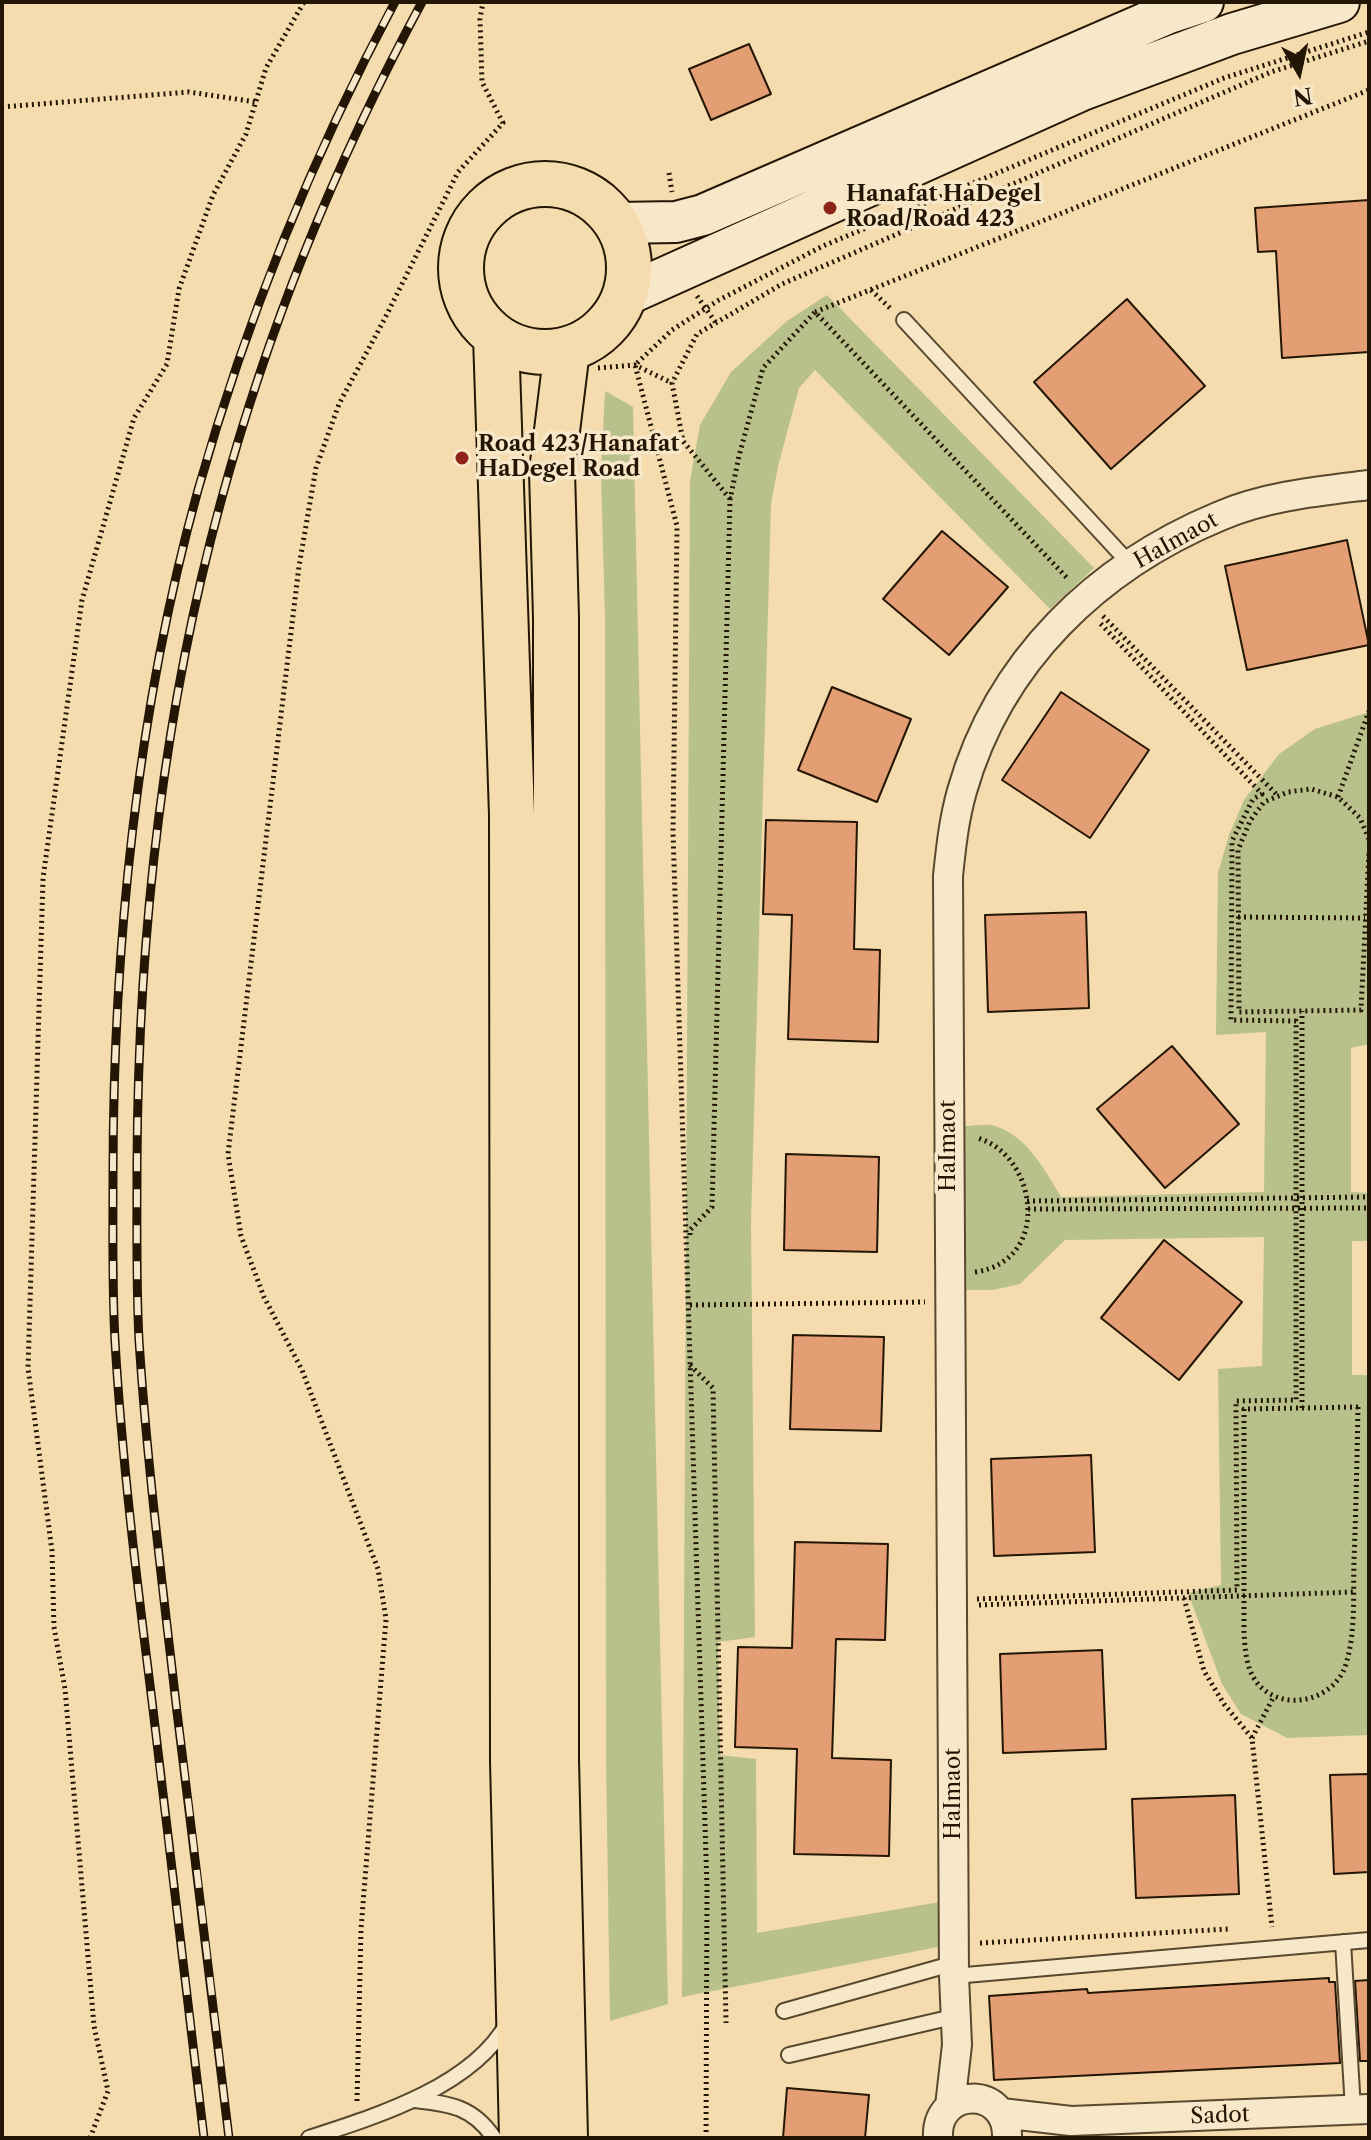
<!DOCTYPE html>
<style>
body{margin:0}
#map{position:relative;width:1371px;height:2140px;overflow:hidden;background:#f4dcae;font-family:"Libre Caslon Text",serif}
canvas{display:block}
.frame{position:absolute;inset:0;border:4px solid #241604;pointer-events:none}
.north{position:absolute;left:1259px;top:32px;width:80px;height:80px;-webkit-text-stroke:6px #f8e8ca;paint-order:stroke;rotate:171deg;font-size:22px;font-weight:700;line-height:32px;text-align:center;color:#241604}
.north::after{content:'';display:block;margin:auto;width:28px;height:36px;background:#241604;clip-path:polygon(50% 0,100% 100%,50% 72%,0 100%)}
</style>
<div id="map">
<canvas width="1371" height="2140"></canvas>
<div class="frame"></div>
<div class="north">N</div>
</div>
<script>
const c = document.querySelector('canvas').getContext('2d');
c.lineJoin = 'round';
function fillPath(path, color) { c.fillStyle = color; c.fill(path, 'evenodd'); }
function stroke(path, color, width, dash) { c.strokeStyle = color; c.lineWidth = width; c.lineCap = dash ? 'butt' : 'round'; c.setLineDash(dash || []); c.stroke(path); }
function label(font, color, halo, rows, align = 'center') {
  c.font = font + ' "Libre Caslon Text",serif'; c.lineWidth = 7; c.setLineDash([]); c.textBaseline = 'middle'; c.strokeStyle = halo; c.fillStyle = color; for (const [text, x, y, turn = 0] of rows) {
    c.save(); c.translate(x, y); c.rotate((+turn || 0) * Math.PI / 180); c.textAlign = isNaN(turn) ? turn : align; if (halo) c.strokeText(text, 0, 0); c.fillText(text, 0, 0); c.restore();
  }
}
fillPath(new Path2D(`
 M 827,295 L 1094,568 L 1050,609 L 815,370 L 799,388 L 778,466 L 771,504 L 751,1223 L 755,1637 L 718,1642 L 720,1755 L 756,1759 L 757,1933 L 940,1902 L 943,1946 L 682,1997 L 690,481 L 700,425 L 731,372 L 787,321 Z
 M 605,391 L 633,407 L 668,2004 L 610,2021 L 606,1760 L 605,618 L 601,473 Z
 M 1369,712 L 1369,1044 L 1351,1048 L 1351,1192 L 1369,1193 L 1369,1241 L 1352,1241 L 1352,1375 L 1369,1375 L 1369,1735 L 1287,1738 L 1241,1714 L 1222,1684 L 1188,1593 L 1221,1585 L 1218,1369 L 1262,1366 L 1264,1237 L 1065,1240 L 1020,1284 L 993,1290 L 963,1290 L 962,1126 C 972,1126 986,1123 995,1126 C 1027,1136 1045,1170 1061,1197 L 1264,1192 L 1266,1032 L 1216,1035 L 1218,873 L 1229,835 L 1244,800 L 1279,754 L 1315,729 Z`), '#b8c18c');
const building = new Path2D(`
 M 749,44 L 771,94 L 711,120 L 689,69 Z
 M 1369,200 L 1369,352 L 1282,358 L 1276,251 L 1258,252 L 1255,208 Z
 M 1127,299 L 1205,386 L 1111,469 L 1034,382 Z
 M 942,531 L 1008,587 L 949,655 L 883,599 Z
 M 1347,540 L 1369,645 L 1247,670 L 1225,566 Z
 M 832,687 L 911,719 L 877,802 L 798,770 Z
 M 1061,692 L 1149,750 L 1090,838 L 1002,780 Z
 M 766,820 L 857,822 L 854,949 L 880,950 L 878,1042 L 788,1039 L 792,915 L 763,914 Z
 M 1086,912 L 1089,1008 L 988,1012 L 985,915 Z
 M 1172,1046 L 1239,1124 L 1165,1188 L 1097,1109 Z
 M 786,1154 L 879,1157 L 877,1252 L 784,1250 Z
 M 1164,1240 L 1242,1302 L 1179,1380 L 1101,1318 Z
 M 793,1335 L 884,1337 L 881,1431 L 790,1429 Z
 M 1091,1455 L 1095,1552 L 994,1556 L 991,1459 Z
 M 795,1542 L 888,1544 L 885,1640 L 836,1639 L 832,1758 L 891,1760 L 889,1856 L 794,1854 L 797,1749 L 735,1747 L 738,1647 L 792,1648 Z
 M 1102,1650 L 1106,1749 L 1003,1753 L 1000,1654 Z
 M 1369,1774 L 1369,1872 L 1334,1874 L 1330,1775 Z
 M 1235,1795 L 1239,1894 L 1136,1898 L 1132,1799 Z
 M 1329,1978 L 1329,1982 L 1335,1982 L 1340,2063 L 994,2080 L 989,1996 L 1087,1989 L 1088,1993 Z
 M 1369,1980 L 1369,2061 L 1360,2061 L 1355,1981 Z
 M 787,2088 L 869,2095 L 865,2138 L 783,2138 Z`);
fillPath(building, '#e49e73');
stroke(building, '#241604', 2);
const lane = new Path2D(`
 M 904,320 L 1131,565
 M 1343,1942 L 1353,2109
 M 954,1976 L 1369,1940
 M 784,2011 L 955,1963
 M 789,2055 L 957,2016
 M 415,2100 C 451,2104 473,2107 494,2138
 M 309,2138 C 374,2117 473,2087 508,2022`);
const street = new Path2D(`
 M 950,2106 L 957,2045 L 954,1976 L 948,876 C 951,847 954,819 962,791 C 999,661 1097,567 1220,516 C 1266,496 1320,491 1369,485
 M 1001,2113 L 1071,2121 L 1369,2109
 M 938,2138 C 935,2086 1009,2085 1007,2138`);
const secondary = new Path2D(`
 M 617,223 L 676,222 L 703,215 L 1169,13 L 1203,2
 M 626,295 L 1082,90 L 1232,34 L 1339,2`);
const primary = new Path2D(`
 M461 268a84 84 0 1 1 168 0a84 84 0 1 1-168 0Z
 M 496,337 L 512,815 L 513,1761 L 522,2138
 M 565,2138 L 556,1760 L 556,618 L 552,471 L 567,350`);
stroke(lane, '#58482e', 18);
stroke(street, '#58482e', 32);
stroke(secondary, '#241604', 44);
stroke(primary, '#241604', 48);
stroke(new Path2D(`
 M 2,107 L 189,92 L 256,102
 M 669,173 L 672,192
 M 871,290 L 891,309
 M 697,296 L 716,323
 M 815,312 L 1369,90
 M 598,368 L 635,365 L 672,383
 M 730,499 L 683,441 L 672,383 L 697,334 L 782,284 L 1271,72 L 1369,41
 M 1103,616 L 1278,796
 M 1338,797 L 1369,711
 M 1369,839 L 1360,818 L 1338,797 L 1311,789 L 1288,792 L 1264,802 L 1250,821 L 1238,850 L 1239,1012 L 1361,1010 L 1369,851
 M 1238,917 L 1365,918
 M 1027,1201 L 1369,1197
 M 1028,1209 L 1369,1208
 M 690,1235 L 690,1230 L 712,1207 L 730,500 L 739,456 L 763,368 L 815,312 L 1069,580
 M 975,1272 C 1053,1261 1037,1154 977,1138
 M 690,1305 L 925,1302
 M 690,1365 L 713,1388 L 726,2023
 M 1358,1407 C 1357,1458 1356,1509 1354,1560 C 1353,1594 1356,1631 1346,1664 C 1335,1701 1283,1713 1258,1684 C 1246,1670 1245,1649 1244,1632 L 1244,1409 Z
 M 1302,1408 L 1302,1011
 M 1184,1598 L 1204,1671 L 1224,1704 L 1252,1738 L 1272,1927
 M 977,1599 L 1237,1590 L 1236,1401 L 1296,1400 L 1296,1021 L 1231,1020 L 1232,841 L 1253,799 L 1262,794 L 1098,621
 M 979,1605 L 1354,1592
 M 1252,1738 L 1273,1698
 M 980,1943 L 1229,1929
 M 357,2101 L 361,1929 L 386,1619 L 378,1569 L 302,1370 L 264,1297 L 241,1236 L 228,1154 L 299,566 L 316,468 L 339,404 L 384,320 L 458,172 L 503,123 L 482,82 L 480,19 L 483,2
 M 90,2138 L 108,2091 L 94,2026 L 65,1689 L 54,1627 L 52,1551 L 28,1368 L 43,878 L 82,600 L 134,418 L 167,364 L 179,289 L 213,195 L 246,134 L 266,68 L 304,2
 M 706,2138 L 707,1887 L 673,832 L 677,526 L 635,365 L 672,330 L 719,300 L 823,246 L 1224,78 L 1369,32`), '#241604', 5, [2, 4]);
stroke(lane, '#f8e8ca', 14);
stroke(street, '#f8e8ca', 28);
stroke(secondary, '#f8e8ca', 40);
stroke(primary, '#f4dcae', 44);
const rail = new Path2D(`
 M 204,2138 C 187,1992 169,1847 152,1701 C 137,1582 122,1461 115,1341 C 112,1286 113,1231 113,1176 C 113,949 137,709 198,490 C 246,321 312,157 395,2
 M 229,2138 C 212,1996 195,1854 177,1712 C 163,1589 147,1464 139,1340 C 136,1282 137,1223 137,1164 C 138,942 162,716 221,501 C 268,327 337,160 422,2`);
stroke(rail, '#241604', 9);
stroke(rail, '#f8e8ca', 6, [18]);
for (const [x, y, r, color] of [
 [830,208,8,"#8f2418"],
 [462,458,8,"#8f2418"]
]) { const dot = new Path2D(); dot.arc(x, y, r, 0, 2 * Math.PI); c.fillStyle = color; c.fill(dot); stroke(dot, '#f8e8ca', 3); }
label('bold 22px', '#241604', '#f8e8ca', [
 ["Hanafat HaDegel",846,195],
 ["Road/Road 423",846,220],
 ["Road 423/Hanafat",478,445],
 ["HaDegel Road",478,470]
], 'left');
label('22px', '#241604', '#f8e8ca', [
 ["HaImaot",1176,541,-29],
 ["HaImaot",949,1146,-90],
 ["HaImaot",954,1794,-90],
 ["Sadot",1220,2116,-2]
]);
</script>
